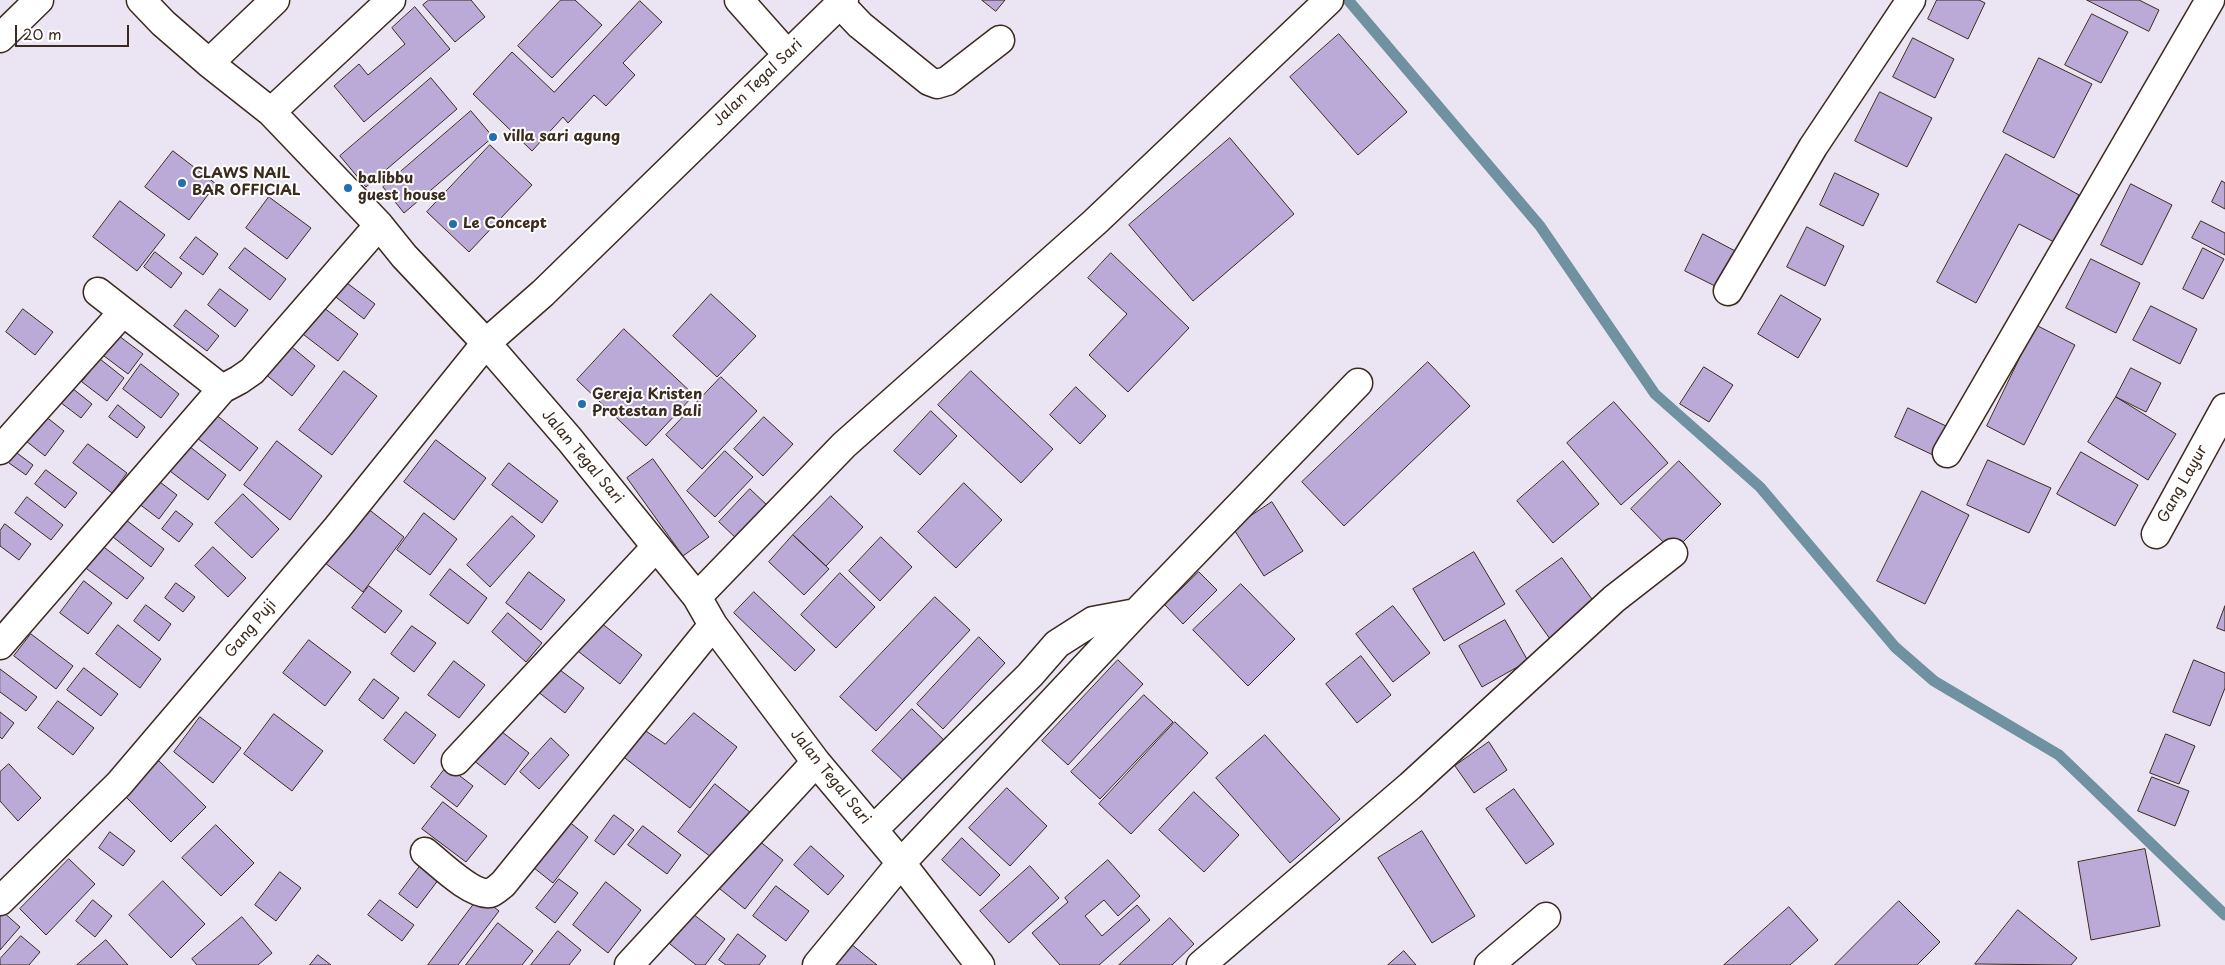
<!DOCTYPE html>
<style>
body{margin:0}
#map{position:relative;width:2225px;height:965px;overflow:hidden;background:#ebe5f3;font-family:"Playpen Sans",sans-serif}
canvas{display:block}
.scale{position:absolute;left:15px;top:25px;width:114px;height:22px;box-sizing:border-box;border:2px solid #3b2a1e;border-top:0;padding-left:6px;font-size:15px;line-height:18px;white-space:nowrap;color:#3b2a1e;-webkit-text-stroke:4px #fff;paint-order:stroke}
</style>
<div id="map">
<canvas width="2225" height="965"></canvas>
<div class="scale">20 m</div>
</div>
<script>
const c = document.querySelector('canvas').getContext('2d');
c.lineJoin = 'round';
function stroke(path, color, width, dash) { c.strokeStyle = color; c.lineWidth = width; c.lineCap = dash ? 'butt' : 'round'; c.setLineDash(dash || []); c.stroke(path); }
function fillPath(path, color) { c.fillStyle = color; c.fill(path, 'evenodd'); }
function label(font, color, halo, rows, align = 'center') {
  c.font = font + ' "Playpen Sans",sans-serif'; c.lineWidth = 4; c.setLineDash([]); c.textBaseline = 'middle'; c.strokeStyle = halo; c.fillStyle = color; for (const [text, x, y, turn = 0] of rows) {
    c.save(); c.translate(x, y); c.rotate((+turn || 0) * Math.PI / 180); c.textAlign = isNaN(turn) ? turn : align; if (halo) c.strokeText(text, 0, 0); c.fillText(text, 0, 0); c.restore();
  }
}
stroke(new Path2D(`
 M 1348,0 L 1540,226 L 1655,394 L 1760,487 L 1895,647 L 1934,681 L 2059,755 L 2225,915`), '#7091a0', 11);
const building = new Path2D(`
 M 429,0 L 471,0 L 485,17 L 455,42 L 423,5 Z
 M 561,0 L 575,0 L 602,25 L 552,78 L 518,46 Z
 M 982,0 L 1005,0 L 996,11 Z
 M 1937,0 L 1979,0 L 1985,3 L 1968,39 L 1928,19 Z
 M 2087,0 L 2139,0 L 2159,10 L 2149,31 Z
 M 640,1 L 662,22 L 623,63 L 635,75 L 606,106 L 594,95 L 568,123 L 563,117 L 532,151 L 473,94 L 512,52 L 554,92 Z
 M 415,7 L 450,49 L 364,122 L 334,86 L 359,64 L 368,75 L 405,44 L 392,28 Z
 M 2092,14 L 2128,32 L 2101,83 L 2065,65 Z
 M 1339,34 L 1407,112 L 1358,155 L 1290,77 Z
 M 1913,38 L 1954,59 L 1935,98 L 1893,77 Z
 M 2039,58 L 2092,84 L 2054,158 L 2003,132 Z
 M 431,78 L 457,109 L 366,187 L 340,156 Z
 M 1880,92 L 1932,118 L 1907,167 L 1855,141 Z
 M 471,111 L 493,137 L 404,213 L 383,187 Z
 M 1230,138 L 1294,214 L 1193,301 L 1129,225 Z
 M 490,145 L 532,185 L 469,252 L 427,212 Z
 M 173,151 L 216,184 L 189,220 L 145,187 Z
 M 2006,154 L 2079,195 L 2054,242 L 2019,224 L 1976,303 L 1937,282 Z
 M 1835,173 L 1879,194 L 1863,226 L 1820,205 Z
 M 2222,181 L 2225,183 L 2225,209 L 2212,202 Z
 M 2131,184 L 2172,205 L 2142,265 L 2101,245 Z
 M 269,197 L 311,228 L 287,259 L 246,228 Z
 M 120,201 L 165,235 L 137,271 L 93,237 Z
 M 2201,221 L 2225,233 L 2225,255 L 2192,238 Z
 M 1807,227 L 1844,246 L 1825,286 L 1787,267 Z
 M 1703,234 L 1739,253 L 1721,289 L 1685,271 Z
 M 196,237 L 218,254 L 203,275 L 180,258 Z
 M 245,248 L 286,279 L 270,300 L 229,268 Z
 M 2203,248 L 2224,259 L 2203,299 L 2183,289 Z
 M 155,252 L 182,273 L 171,288 L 144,267 Z
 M 1111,253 L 1189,328 L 1128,392 L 1089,355 L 1127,314 L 1088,278 Z
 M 2091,259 L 2140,283 L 2116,333 L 2066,308 Z
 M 343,280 L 375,304 L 364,319 L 332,294 Z
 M 220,289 L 248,310 L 235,327 L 208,305 Z
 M 711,294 L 756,336 L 717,377 L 673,336 Z
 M 1781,295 L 1821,319 L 1798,358 L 1758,334 Z
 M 315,301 L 358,334 L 338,361 L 295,328 Z
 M 2151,306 L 2197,329 L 2180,364 L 2133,340 Z
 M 23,309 L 53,332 L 35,355 L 6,332 Z
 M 186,310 L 219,336 L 207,351 L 174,326 Z
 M 2036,325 L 2075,345 L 2024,445 L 1987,426 Z
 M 624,329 L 694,395 L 646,446 L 577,380 Z
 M 119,336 L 143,354 L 128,374 L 104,356 Z
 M 287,343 L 315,366 L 292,396 L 264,373 Z
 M 100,359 L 124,378 L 107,401 L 82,382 Z
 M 1428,362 L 1470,406 L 1344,526 L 1302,482 Z
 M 141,364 L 179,394 L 161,418 L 123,389 Z
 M 1704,367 L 1733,385 L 1709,422 L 1680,404 Z
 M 2131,368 L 2161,383 L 2146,412 L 2116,397 Z
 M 344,371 L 377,396 L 332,455 L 299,430 Z
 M 971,371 L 1053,449 L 1021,483 L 938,405 Z
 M 721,377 L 757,411 L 702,469 L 666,435 Z
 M 67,384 L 92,404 L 81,418 L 56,399 Z
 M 1076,387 L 1106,416 L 1080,444 L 1050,415 Z
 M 2116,397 L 2176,434 L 2148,480 L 2088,442 Z
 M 1614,402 L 1668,463 L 1621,505 L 1567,443 Z
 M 118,405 L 145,427 L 137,438 L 109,417 Z
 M 1908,408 L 1946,426 L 1933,455 L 1895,437 Z
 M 931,411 L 957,436 L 920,475 L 894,451 Z
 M 40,412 L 64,431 L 45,456 L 21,437 Z
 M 215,414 L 258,448 L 240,471 L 197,438 Z
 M 764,417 L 793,444 L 763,476 L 734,449 Z
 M 436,440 L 486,478 L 454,520 L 404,482 Z
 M 277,441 L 322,476 L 290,520 L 244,485 Z
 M 185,443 L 226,475 L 208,500 L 166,468 Z
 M 88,444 L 127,473 L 112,493 L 73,463 Z
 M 725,451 L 753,477 L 715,517 L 687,491 Z
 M 2081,452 L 2138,485 L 2115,526 L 2057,494 Z
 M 17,453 L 33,465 L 26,475 L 9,463 Z
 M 653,459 L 709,537 L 683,556 L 627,478 Z
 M 1988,460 L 2051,488 L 2029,533 L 1967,505 Z
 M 1563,461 L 1599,504 L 1553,543 L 1517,501 Z
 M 1679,461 L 1721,504 L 1673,552 L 1631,509 Z
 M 509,463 L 558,501 L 542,523 L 492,485 Z
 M 46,470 L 77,493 L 65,508 L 35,484 Z
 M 152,476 L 177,495 L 159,519 L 134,500 Z
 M 964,483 L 1002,520 L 956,568 L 918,532 Z
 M 750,489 L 769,507 L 738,540 L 719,522 Z
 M 1922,491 L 1969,515 L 1925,604 L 1877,581 Z
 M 243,494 L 279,529 L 252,558 L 215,523 Z
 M 831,496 L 863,527 L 826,566 L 793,535 Z
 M 27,497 L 63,525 L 51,540 L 15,513 Z
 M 1272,502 L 1303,551 L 1264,576 L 1233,528 Z
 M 367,508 L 404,537 L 363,592 L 325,563 Z
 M 176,511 L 193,524 L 179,542 L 162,529 Z
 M 424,513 L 457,539 L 430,575 L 397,550 Z
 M 512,516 L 535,536 L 490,587 L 467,565 Z
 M 126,520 L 164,549 L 151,567 L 113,537 Z
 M 5,524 L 31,544 L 19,560 L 0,546 L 0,531 Z
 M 793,535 L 829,569 L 804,595 L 769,562 Z
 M 881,537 L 912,567 L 880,601 L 849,571 Z
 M 96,541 L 144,578 L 127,599 L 79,563 Z
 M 213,547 L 246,578 L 228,597 L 195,566 Z
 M 1474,552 L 1505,604 L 1444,641 L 1413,589 Z
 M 1562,558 L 1597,606 L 1550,639 L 1516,591 Z
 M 450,569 L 487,598 L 468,624 L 430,595 Z
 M 529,572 L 565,600 L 541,630 L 506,603 Z
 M 1199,572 L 1217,590 L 1183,624 L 1165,605 Z
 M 840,573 L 875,607 L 836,648 L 801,615 Z
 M 84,581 L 112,603 L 88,634 L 60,613 Z
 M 176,583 L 195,597 L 183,612 L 165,598 Z
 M 1241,584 L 1295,639 L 1248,686 L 1193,630 Z
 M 369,586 L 402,611 L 385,633 L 352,608 Z
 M 754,592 L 815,650 L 795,671 L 734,613 Z
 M 935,597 L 970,630 L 876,731 L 840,697 Z
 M 146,605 L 171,624 L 159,641 L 134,621 Z
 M 1393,606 L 1430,653 L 1393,682 L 1356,634 Z
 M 2225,606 L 2225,631 L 2217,628 Z
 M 508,613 L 542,643 L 526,662 L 492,632 Z
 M 596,619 L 642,655 L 620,684 L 574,648 Z
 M 1505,620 L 1528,661 L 1482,687 L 1459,646 Z
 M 118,625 L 161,659 L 140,688 L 96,654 Z
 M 412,626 L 436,643 L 414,672 L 391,654 Z
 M 31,634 L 73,666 L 56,689 L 14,656 Z
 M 979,637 L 1005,663 L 943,729 L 917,704 Z
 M 309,640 L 351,672 L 325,706 L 283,673 Z
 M 1361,656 L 1391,695 L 1357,723 L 1326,684 Z
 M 1118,660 L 1143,684 L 1068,765 L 1042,741 Z
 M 2194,660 L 2225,673 L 2225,688 L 2210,726 L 2173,712 Z
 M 454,661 L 485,685 L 459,718 L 428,695 Z
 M 556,667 L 584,688 L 565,713 L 537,691 Z
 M 84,668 L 118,694 L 101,716 L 67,690 Z
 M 0,669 L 37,697 L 26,711 L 0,692 Z
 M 374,679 L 399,698 L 383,719 L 359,700 Z
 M 1144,695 L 1173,722 L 1100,799 L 1071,772 Z
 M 58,701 L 94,728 L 73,755 L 38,728 Z
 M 912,709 L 947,743 L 908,785 L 872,751 Z
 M 0,712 L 14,723 L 2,739 L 0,737 Z
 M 406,712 L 436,735 L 414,764 L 384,740 Z
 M 694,713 L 737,747 L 690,808 L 617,752 L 640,727 L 665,744 Z
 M 274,714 L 323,751 L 292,791 L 244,754 Z
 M 200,717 L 241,748 L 213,783 L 174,752 Z
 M 1175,722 L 1208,753 L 1131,834 L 1099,804 Z
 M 497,728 L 529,753 L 505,785 L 473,760 Z
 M 2166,734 L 2195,746 L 2179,784 L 2150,773 Z
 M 1265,735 L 1340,819 L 1290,863 L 1216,778 Z
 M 551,738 L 569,755 L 539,789 L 520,772 Z
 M 1489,742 L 1507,770 L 1474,793 L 1455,766 Z
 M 159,761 L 206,807 L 171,842 L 125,796 Z
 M 9,764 L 41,798 L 18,821 L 0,801 L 0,772 Z
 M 447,766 L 473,786 L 457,807 L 431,787 Z
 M 2152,777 L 2189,791 L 2175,826 L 2138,811 Z
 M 715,784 L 751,813 L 715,860 L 678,832 Z
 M 1007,788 L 1047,826 L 1010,866 L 969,828 Z
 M 1514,789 L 1554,844 L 1526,864 L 1486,809 Z
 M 1194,792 L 1239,835 L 1204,872 L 1159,830 Z
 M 443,802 L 487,836 L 466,862 L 422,829 Z
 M 614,815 L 634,830 L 614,855 L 595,841 Z
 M 562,816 L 588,837 L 553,883 L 524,860 Z
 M 216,825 L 254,863 L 221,896 L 182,858 Z
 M 643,826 L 681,855 L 667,874 L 628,845 Z
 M 1422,831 L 1475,916 L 1432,943 L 1378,858 Z
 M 110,832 L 135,851 L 123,866 L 99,848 Z
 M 753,836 L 783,860 L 745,909 L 715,885 Z
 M 962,838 L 1000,875 L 980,896 L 942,860 Z
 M 811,846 L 844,876 L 828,895 L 794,865 Z
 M 2145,849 L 2160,926 L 2091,940 L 2078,862 Z
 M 69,859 L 95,884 L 46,935 L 20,909 Z
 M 1108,860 L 1140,896 L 1118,916 L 1104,900 L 1085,916 L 1102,936 L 1137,905 L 1150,920 L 1099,965 L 1060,965 L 1032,933 L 1068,902 L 1065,898 Z
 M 424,861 L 442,875 L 417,908 L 399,894 Z
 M 1030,866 L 1059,898 L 1009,943 L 980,911 Z
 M 280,872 L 301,888 L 276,921 L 255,905 Z
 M 559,879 L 578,893 L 555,923 L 536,908 Z
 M 163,881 L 205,924 L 171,958 L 129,915 Z
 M 606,882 L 641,910 L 608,953 L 573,925 Z
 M 776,886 L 809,911 L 786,941 L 753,916 Z
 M 480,896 L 499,911 L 458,965 L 428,965 Z
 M 93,900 L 112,916 L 95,937 L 76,921 Z
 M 380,900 L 414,925 L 402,941 L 368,915 Z
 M 1899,901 L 1940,942 L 1917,965 L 1835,965 Z
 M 1789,907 L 1818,940 L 1790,965 L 1724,965 Z
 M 2018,910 L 2077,958 L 2071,965 L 1975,964 Z
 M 2,911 L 20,927 L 0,950 L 0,913 Z
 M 693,914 L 725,939 L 705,965 L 696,965 L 670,944 Z
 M 242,917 L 272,953 L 258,965 L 197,965 L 192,959 Z
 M 1170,918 L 1194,944 L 1172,965 L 1119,965 Z
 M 498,923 L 533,951 L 522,965 L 466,965 Z
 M 558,931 L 581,950 L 569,965 L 531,965 Z
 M 738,934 L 766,956 L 759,965 L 726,965 L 719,960 Z
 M 21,936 L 40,952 L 29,965 L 0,965 L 0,959 Z
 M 106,940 L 128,965 L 77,965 Z
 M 851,944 L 877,965 L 834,965 Z
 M 1404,951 L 1416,965 L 1388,965 Z
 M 318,955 L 331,965 L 310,965 Z`);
fillPath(building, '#bba9d8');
stroke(building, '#3b2a1e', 1);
const minor = new Path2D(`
 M 739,0 L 787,54
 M 844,0 L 543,293 L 486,343 L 570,440 L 697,597 L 713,625 L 816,762 L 901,863 L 980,965
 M 840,4 L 860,25 L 929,81 L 937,84 L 947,81 L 1000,40
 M 0,38 L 39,0
 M 209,63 L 275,0
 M 271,112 L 391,0
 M 1728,291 L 1813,147 L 1911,0
 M 98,292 L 222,389 L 239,380 L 252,371 L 379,225
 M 0,450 L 123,312
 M 1947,453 L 2210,0
 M 2156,534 L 2225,408
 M 697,597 L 844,445 L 1095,222 L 1329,0
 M 0,645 L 222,389
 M 456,761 L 656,547
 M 873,830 L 1030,675 L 1057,644 L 1093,621 L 1136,613
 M 425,852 C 439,863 472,896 490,893 C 494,892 499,887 503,884 L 713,625
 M 0,901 L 119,784 L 337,528 L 486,343 L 404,256 L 379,225 L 271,112 L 209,63 L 163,23 L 141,0
 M 629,965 L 816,762
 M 817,965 L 901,863 L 1136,613 L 1358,383
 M 1201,965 L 1410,786 L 1614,599 L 1673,553
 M 1489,965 L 1546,917`);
stroke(minor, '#3b2a1e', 31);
stroke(minor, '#fff', 28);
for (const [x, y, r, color] of [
 [493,137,5,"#1f6fb2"],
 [182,183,5,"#1f6fb2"],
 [348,188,5,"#1f6fb2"],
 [453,224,5,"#1f6fb2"],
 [582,404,5,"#1f6fb2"]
]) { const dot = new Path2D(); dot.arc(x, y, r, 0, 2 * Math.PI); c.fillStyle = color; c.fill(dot); stroke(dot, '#fff', 2); }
label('15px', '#3b2a1e', '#fff', [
 ["Jalan Tegal Sari",758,83,-44],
 ["Jalan Tegal Sari",582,457,50],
 ["Gang Layur",2183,484,-61],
 ["Gang Puji",251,629,-50],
 ["Jalan Tegal Sari",830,777,51]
]);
label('bold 15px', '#3b2a1e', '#fff', [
 ["villa sari agung",503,137],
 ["CLAWS NAIL",192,174],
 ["BAR OFFICIAL",192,191],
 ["balibbu",358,179],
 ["guest house",358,196],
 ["Le Concept",463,224],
 ["Gereja Kristen",592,395],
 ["Protestan Bali",592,412]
], 'left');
</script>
